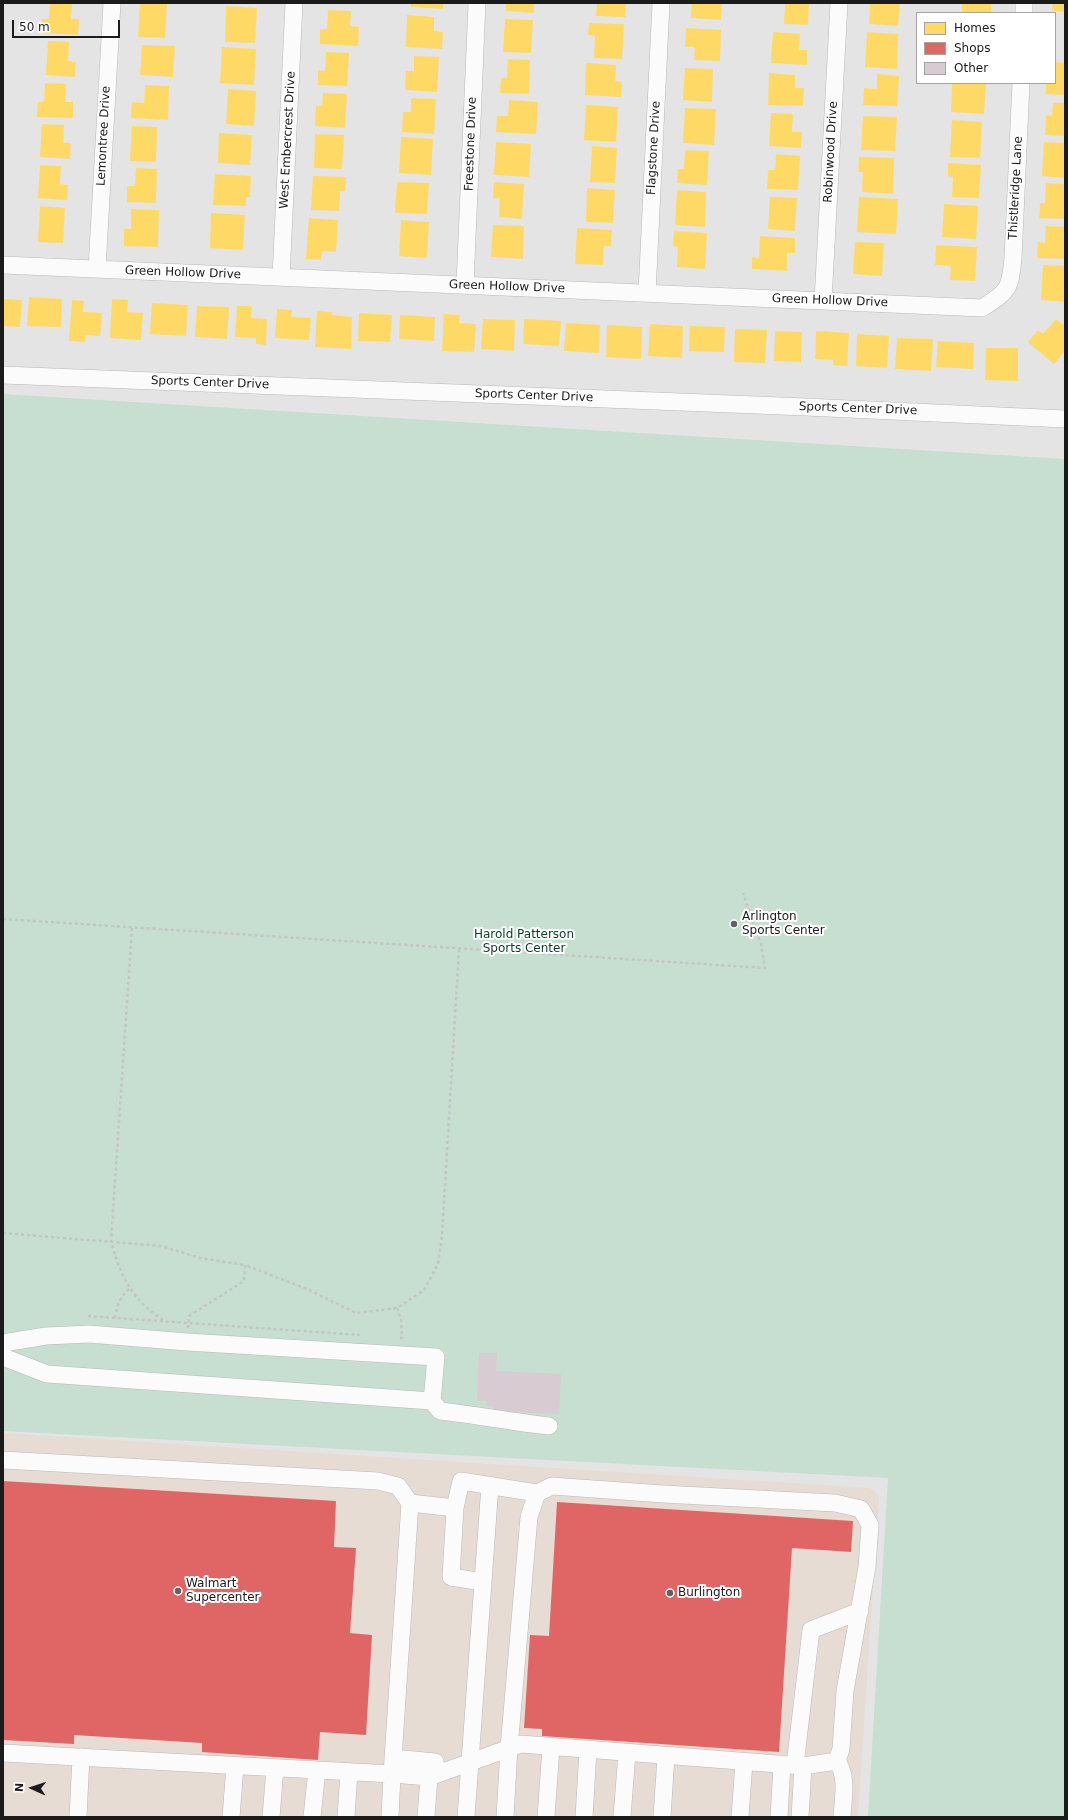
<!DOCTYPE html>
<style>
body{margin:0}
#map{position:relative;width:1068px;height:1820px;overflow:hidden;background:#e4e4e5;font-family:"DejaVu Sans",sans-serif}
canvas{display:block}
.frame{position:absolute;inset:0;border:4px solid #1b1b1c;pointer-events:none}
.legend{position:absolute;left:916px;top:12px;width:140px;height:72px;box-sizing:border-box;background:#fff;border:1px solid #a4a4a4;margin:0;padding:5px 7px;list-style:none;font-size:12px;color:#1b1b1c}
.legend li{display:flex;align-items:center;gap:8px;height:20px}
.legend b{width:20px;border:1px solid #a4a4a4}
.north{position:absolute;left:12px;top:1768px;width:40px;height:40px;-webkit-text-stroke:3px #fff;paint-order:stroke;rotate:273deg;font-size:11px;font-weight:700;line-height:16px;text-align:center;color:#1b1b1c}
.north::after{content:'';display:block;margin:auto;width:14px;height:18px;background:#1b1b1c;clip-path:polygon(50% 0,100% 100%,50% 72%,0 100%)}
.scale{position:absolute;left:12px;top:20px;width:108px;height:18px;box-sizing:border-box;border:2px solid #1b1b1c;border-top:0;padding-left:5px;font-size:12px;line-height:14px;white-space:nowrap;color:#1b1b1c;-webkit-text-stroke:3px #fff;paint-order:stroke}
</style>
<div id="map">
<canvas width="1068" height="1820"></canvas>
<div class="frame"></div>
<ul class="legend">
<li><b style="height:11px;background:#ffd966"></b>Homes</li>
<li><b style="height:11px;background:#e06666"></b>Shops</li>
<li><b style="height:11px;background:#d8cbd2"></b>Other</li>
</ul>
<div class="north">N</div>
<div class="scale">50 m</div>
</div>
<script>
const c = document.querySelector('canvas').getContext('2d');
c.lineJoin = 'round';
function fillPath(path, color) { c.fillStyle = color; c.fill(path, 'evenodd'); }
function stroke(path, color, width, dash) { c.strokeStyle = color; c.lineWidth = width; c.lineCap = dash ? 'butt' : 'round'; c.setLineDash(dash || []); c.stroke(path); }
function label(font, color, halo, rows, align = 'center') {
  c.font = font + ' "DejaVu Sans",sans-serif'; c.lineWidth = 4; c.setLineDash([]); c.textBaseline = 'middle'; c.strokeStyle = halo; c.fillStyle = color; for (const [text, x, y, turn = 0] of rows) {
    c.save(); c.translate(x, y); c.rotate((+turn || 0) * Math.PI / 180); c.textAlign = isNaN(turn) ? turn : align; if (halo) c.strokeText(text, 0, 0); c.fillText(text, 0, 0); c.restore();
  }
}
fillPath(new Path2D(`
 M 3,1433 L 870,1488 L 879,1496 L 858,1817 L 3,1817 Z`), '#e7dcd4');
fillPath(new Path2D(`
 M 3,394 L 1065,459 L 1065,1817 L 868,1817 L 888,1478 L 3,1431 Z`), '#c6dfd0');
fillPath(new Path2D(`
 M 50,3 L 72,3 L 71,19 L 79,19 L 78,35 L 41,33 L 42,19 L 49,19 Z
 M 140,3 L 167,3 L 165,38 L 138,37 Z
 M 411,3 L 443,3 L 443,9 L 411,7 Z
 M 506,3 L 534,3 L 534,13 L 506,11 Z
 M 597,3 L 626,3 L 625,17 L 596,16 Z
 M 692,3 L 722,3 L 721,20 L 691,18 Z
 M 785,3 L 809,3 L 808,25 L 784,24 Z
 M 870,3 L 900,3 L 898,26 L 869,24 Z
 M 962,3 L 991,3 L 991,13 L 962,13 Z
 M 1053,3 L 1065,3 L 1065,12 L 1052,11 Z
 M 226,6 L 257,8 L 255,43 L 225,42 Z
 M 328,10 L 351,11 L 350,26 L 359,27 L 358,46 L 320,44 L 320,29 L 327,29 Z
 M 407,15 L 434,17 L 434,31 L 443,32 L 442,49 L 406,47 Z
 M 505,19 L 533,20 L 531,53 L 503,52 Z
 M 589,23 L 624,24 L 622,59 L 594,58 L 595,36 L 588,35 Z
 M 686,28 L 721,30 L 720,61 L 694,60 L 695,47 L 685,47 Z
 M 773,32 L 800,34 L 799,50 L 807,50 L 807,65 L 771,63 Z
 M 867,32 L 898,34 L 897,69 L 865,67 Z
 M 48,41 L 69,42 L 68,61 L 76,62 L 75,77 L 46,75 Z
 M 142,45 L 175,46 L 173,77 L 140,75 Z
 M 222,47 L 256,49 L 254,85 L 220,83 Z
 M 326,52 L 349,53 L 347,86 L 318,85 L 318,70 L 325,71 Z
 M 414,56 L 439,57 L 437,92 L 405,90 L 406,71 L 414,71 Z
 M 508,59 L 530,60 L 529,94 L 500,93 L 501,78 L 507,78 Z
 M 1055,62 L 1065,63 L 1065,95 L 1046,94 L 1046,83 L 1055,83 Z
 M 586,63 L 616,65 L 615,81 L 622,82 L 621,97 L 585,95 Z
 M 685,68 L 713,69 L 712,102 L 683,100 Z
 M 769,73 L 795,75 L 795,88 L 804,88 L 803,106 L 768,105 Z
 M 877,74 L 899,76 L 897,106 L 863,105 L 864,88 L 877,89 Z
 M 45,83 L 66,84 L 65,102 L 73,102 L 73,118 L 37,117 L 38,102 L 44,102 Z
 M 952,83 L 986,83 L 984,114 L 951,112 Z
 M 145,85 L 169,86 L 168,120 L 131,118 L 132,102 L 144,103 Z
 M 228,89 L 256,91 L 254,126 L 226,124 Z
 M 323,93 L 347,94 L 345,128 L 315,126 L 316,106 L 322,106 Z
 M 411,98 L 436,99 L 434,134 L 402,132 L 403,112 L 411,112 Z
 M 509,100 L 538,102 L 536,134 L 496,132 L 497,116 L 508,116 Z
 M 1053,103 L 1065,103 L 1065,136 L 1045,135 L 1046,115 L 1052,116 Z
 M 586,105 L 618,107 L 616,142 L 584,140 Z
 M 685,108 L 716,109 L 714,145 L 683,143 Z
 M 771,113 L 793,114 L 792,132 L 802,132 L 801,148 L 769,146 Z
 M 863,116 L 897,117 L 895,151 L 861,150 Z
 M 952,120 L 982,122 L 980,158 L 950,157 Z
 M 42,124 L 64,125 L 63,143 L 71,143 L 70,159 L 40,157 Z
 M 132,126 L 157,127 L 156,162 L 130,161 Z
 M 219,133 L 252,135 L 250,165 L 218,163 Z
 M 315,134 L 344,135 L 342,169 L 314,168 Z
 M 401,137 L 433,139 L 431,175 L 399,173 Z
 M 496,142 L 531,144 L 529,177 L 494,175 Z
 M 1044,142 L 1065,143 L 1065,178 L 1042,176 Z
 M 592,146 L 617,148 L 615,183 L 590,182 Z
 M 685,150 L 709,151 L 707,185 L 677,183 L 678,169 L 684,169 Z
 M 776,154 L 800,156 L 798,190 L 767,189 L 768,170 L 775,170 Z
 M 859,157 L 894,158 L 893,194 L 862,192 L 863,172 L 858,172 Z
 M 948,163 L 981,165 L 979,198 L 952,197 L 953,177 L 948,176 Z
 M 40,165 L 61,166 L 60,184 L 68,185 L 67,200 L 38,198 Z
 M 136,168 L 157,169 L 156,203 L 127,202 L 127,186 L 135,186 Z
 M 215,174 L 251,176 L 250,197 L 246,197 L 246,206 L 213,205 Z
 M 313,176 L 346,177 L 345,191 L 340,191 L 339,211 L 311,210 Z
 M 397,182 L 429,183 L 427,214 L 395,213 Z
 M 494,182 L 524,184 L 522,219 L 499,217 L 500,198 L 493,198 Z
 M 1046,183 L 1065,184 L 1065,219 L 1039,218 L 1040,203 L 1045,203 Z
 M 587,188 L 615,190 L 613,223 L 586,222 Z
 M 677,190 L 706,192 L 705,227 L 675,225 Z
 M 770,197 L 797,198 L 795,231 L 768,229 Z
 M 859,197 L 898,199 L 896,234 L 857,232 Z
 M 944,204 L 978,206 L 976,239 L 942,237 Z
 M 40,206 L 65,208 L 63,243 L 38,242 Z
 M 131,209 L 159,210 L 158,247 L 124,246 L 124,229 L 131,229 Z
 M 211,213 L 245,215 L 243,250 L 210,248 Z
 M 309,218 L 338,220 L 336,252 L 322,251 L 321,260 L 306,259 Z
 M 401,220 L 429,222 L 427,258 L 399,256 Z
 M 493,225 L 524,226 L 523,259 L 491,257 Z
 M 1046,226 L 1065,227 L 1065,259 L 1037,258 L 1038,242 L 1045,243 Z
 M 577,228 L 612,230 L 611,246 L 604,246 L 603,265 L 575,264 Z
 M 674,231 L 707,233 L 705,269 L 677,267 L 678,247 L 673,246 Z
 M 760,236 L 795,238 L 795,253 L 787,253 L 787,271 L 752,269 L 752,257 L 759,258 Z
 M 855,242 L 884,243 L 882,276 L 853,274 Z
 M 936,245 L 977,247 L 975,281 L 950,280 L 951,266 L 935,265 Z
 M 1043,265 L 1065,266 L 1065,302 L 1041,300 Z
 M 29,297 L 62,299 L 61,327 L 27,326 Z
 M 3,299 L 22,300 L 20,327 L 3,326 Z
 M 112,299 L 128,300 L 127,312 L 143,313 L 141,340 L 110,338 Z
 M 72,300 L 84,301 L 83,312 L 102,313 L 100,336 L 86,335 L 85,342 L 69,341 Z
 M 152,303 L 188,305 L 186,336 L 150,334 Z
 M 197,306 L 229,307 L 227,339 L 195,337 Z
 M 237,306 L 252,306 L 251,318 L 267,319 L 266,345 L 256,344 L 256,338 L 235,337 Z
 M 277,309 L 292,310 L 291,317 L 311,318 L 309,340 L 275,338 Z
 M 317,311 L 332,312 L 332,315 L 352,317 L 351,349 L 315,347 Z
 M 359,313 L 392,315 L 390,342 L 358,341 Z
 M 444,314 L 460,315 L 459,323 L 476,324 L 474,352 L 442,351 Z
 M 400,315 L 435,317 L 434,341 L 399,339 Z
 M 483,319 L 515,320 L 514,351 L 481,349 Z
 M 524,319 L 561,321 L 559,346 L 523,344 Z
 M 1056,319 L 1065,326 L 1065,351 L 1054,364 L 1028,342 L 1038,330 L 1043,334 Z
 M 566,323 L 600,325 L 599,353 L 564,351 Z
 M 650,324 L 683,326 L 682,358 L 648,356 Z
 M 607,325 L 642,327 L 641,359 L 606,357 Z
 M 690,326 L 725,327 L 724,352 L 689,351 Z
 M 735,329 L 767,330 L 765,363 L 734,362 Z
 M 775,331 L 802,332 L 801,362 L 774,361 Z
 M 816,331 L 849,333 L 847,366 L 833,365 L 833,360 L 815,359 Z
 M 857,334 L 889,336 L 887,368 L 856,366 Z
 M 897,338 L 933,339 L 931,371 L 895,369 Z
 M 938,341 L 974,343 L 973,369 L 936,367 Z
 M 986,348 L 1018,348 L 1018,381 L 985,380 Z`), '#ffd966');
fillPath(new Path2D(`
 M 3,1481 L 336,1501 L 334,1547 L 356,1548 L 350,1633 L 372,1635 L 366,1735 L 320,1732 L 318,1760 L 202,1752 L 202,1743 L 74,1735 L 74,1744 L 3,1740 Z
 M 557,1502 L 853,1521 L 851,1552 L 792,1548 L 779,1752 L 542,1736 L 542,1729 L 524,1728 L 530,1635 L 549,1636 Z`), '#e06666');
fillPath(new Path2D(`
 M 479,1353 L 497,1353 L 496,1371 L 561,1374 L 559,1414 L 493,1411 L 493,1406 L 487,1406 L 487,1401 L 477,1401 Z`), '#d8cbd2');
const minor = new Path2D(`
 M 1024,13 L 1024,3
 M 3,265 L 982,308 C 1009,291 1010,289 1013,258 L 1021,83
 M 97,269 L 112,3
 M 281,277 L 294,3
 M 465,285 L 477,3
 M 647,293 L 661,3
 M 823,301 L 839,3
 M 3,375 L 806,407 L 1065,419
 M 3,1343 L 46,1336 L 89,1334 L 187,1342 L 436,1357 L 432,1401 L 47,1374 L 3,1357
 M 432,1401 L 440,1411 C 477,1415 512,1422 549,1426
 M 3,1460 L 378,1481 L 398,1486 L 410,1503 L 392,1774 L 429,1777 L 521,1744 L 803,1766 L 837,1761
 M 410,1503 L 455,1508
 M 483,1582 L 490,1485
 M 3,1753 L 392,1774 L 390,1817
 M 393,1758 L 435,1762 L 437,1774
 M 837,1761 C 848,1776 843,1799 842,1817
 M 795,1765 L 811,1630 L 860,1611
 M 78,1817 L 81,1757
 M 231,1817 L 235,1766
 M 271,1817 L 275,1768
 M 312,1817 L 317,1770
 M 346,1817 L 349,1772
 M 426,1817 L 429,1777
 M 466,1817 L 483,1582 L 451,1577 L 455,1508 L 461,1481 L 537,1493
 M 505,1817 L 509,1748 L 529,1517 L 537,1493 L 552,1486 L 663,1494 L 835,1503 L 861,1509 L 870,1525 L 867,1567 L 845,1691 L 841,1749 L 837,1761
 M 546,1817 L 551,1747
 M 584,1817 L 588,1750
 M 622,1817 L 627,1753
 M 662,1817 L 666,1756
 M 740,1817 L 744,1762
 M 779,1817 L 782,1764
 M 800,1817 L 803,1766`);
stroke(minor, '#b8b8b9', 18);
stroke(new Path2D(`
 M 3,919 L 765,968 L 761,944 L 743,893
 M 132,928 L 111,1241 C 121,1278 132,1300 165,1321
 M 3,1233 L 161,1246 L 200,1258 L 245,1265
 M 397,1308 L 401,1319 L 402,1338 L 400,1338
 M 88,1316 L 360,1335
 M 115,1318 C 117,1306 120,1297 129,1289
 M 188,1328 L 189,1316 L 244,1281 L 245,1265 L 307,1289 L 356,1313 L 397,1308 L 424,1290 L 438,1264 L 442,1236 L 459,949`), '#c4c4c5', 2.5, [3, 3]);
stroke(minor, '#fbfbfb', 17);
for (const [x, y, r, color] of [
 [734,924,4,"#616162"],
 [178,1591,4,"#616162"],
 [670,1593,4,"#616162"]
]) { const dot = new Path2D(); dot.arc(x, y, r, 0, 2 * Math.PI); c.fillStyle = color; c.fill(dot); stroke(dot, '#fff', 1.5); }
label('12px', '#1b1b1c', '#fff', [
 ["Lemontree Drive",104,136,-87],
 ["West Embercrest Drive",288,140,-87],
 ["Freestone Drive",471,144,-88],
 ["Flagstone Drive",654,148,-87],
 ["Robinwood Drive",831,152,-87],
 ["Thistleridge Lane",1016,188,-87],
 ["Green Hollow Drive",183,273,2],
 ["Green Hollow Drive",507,287,2],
 ["Green Hollow Drive",830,301,2],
 ["Sports Center Drive",210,383,2],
 ["Sports Center Drive",534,396,2],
 ["Sports Center Drive",858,409,2]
]);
label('12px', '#1b1b1c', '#fff', [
 ["Arlington",742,917],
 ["Sports Center",742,931],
 ["Walmart",186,1584],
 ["Supercenter",186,1598],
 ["Burlington",678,1593]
], 'left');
label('12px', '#073e24', '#fff', [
 ["Harold Patterson",524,935],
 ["Sports Center",524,949]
]);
</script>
